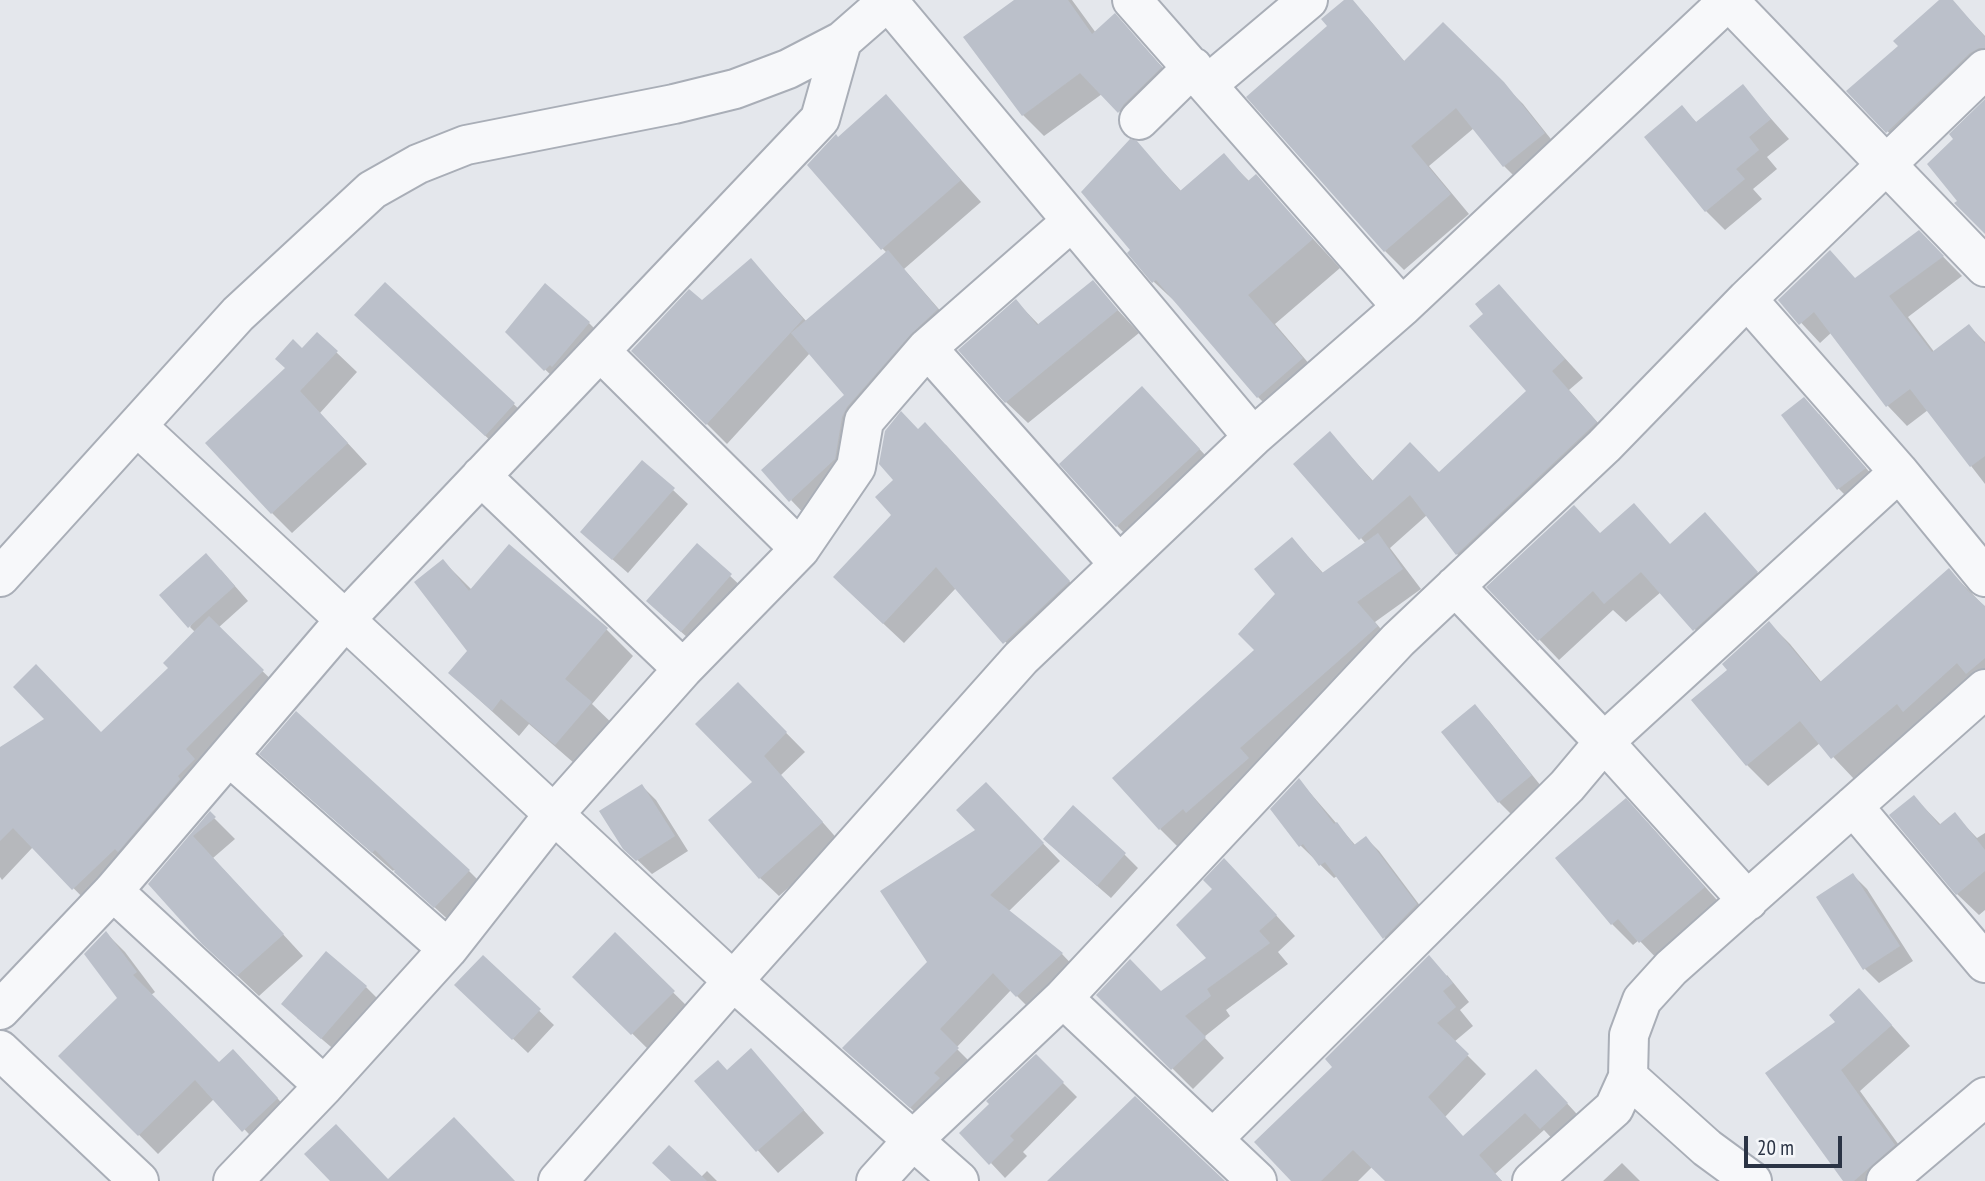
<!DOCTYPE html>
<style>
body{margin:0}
#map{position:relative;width:1985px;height:1181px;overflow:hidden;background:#e4e7ec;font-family:"PT Sans Narrow",sans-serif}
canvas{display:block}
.scale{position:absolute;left:1744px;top:1136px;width:98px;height:32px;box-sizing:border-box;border:4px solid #2b3445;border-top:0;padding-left:9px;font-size:21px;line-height:24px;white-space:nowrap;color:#2b3445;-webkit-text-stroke:5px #f4f6f9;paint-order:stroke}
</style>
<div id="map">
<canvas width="1985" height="1181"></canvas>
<div class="scale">20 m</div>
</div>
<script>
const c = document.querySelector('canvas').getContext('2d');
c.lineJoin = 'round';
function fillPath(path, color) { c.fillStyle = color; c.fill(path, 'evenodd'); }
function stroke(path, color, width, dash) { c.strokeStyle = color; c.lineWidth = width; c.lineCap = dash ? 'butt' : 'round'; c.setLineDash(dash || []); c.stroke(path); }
fillPath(new Path2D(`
 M 1017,0 L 1072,0 L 1096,33 L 1115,15 L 1182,89 L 1141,133 L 1102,94 L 1044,136 L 1023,115 Z
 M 1347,0 L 1351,0 L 1368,18 L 1405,62 L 1443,24 L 1523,104 L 1562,153 L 1523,185 L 1504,166 L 1474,128 L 1429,166 L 1469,214 L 1404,270 L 1385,251 L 1330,27 Z
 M 1942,0 L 1951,0 L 1985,36 L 1985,80 L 1909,153 L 1848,91 L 1900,46 Z
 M 1743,87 L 1789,139 L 1767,157 L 1777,169 L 1753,189 L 1762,199 L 1725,230 L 1706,211 L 1682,108 L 1698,124 Z
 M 886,97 L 981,202 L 904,269 L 957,330 L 810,520 L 791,500 L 846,396 L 810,353 L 727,444 L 633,350 L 702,303 L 751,260 L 807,322 L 887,253 L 882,248 L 838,139 Z
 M 1136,143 L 1182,192 L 1224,156 L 1250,182 L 1256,177 L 1340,268 L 1275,324 L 1329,387 L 1286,425 L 1258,397 L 1182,308 L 1154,282 Z
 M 1919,232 L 1962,276 L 1908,317 L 1935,353 L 1969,326 L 1985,342 L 1985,484 L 1928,410 L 1907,426 L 1888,406 L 1832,332 L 1820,343 L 1780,300 L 1856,280 Z
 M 1093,283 L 1139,333 L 1028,423 L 1006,402 L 1016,301 L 1040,326 Z
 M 385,284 L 536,425 L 507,456 L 378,336 Z
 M 1499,286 L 1583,378 L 1569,390 L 1614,441 L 1476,573 L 1457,554 L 1427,515 L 1390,548 L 1421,589 L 1375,622 L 1396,647 L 1179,848 L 1160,829 L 1256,650 L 1278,594 L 1292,539 L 1324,574 L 1366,544 L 1361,538 L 1330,434 L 1374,482 L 1439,474 L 1529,391 L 1486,314 Z
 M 589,323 L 603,337 L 560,384 L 507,332 Z
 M 303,351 L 336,352 L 357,372 L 320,413 L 367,464 L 292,533 L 272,513 Z
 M 1163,410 L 1220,471 L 1138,547 L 1117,526 Z
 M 1819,414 L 1879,483 L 1853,503 L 1839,489 L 1784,415 Z
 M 919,431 L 946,445 L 1089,603 L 1025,663 L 956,588 L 904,643 L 855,597 L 894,515 L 896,480 Z
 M 673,490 L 688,504 L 628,573 L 597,546 Z
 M 1705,515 L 1776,593 L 1714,650 L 1661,592 L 1626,622 L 1613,610 L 1559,660 L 1489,587 L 1601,535 L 1671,545 Z
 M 697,545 L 745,590 L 696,645 L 663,616 Z
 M 510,546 L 607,630 L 633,656 L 592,704 L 618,729 L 582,770 L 529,724 L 519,736 L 450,673 L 469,651 L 443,561 L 472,590 Z
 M 221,570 L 248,601 L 218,628 L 283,691 L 93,908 L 33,847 L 2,880 L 0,877 L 0,749 L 102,734 L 171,668 L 196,633 L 190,627 Z
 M 1949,570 L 1985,607 L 1985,690 L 1918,724 L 1854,779 L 1820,743 L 1768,786 L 1747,765 L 1730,670 L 1769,623 L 1790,644 L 1822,683 Z
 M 738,684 L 805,752 L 781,775 L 840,842 L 779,896 L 760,878 L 754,782 Z
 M 1475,707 L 1489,721 L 1545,791 L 1513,816 L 1499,802 Z
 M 281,773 L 469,871 L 489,891 L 455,926 L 394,870 L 393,871 Z
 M 1299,780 L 1356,846 L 1366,838 L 1379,851 L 1430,919 L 1397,951 L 1384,937 L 1337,876 L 1334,878 L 1300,845 Z
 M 642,786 L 656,800 L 688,851 L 652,874 L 624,847 Z
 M 1914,797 L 1941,825 L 1954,814 L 1977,838 L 1985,833 L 1985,910 L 1979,915 L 1957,894 Z
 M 1003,802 L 1060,861 L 1008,912 L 1062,954 L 1079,972 L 1035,1014 L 1011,990 L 956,1048 L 975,1067 L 928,1124 L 845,1048 L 929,962 L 978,830 Z
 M 210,814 L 235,839 L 213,858 L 303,956 L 259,996 L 225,964 L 150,884 Z
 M 1647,822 L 1725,909 L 1661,963 L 1639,940 L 1633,945 L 1612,924 Z
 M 1058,852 L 1124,854 L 1138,868 L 1111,898 Z
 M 1853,875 L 1867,889 L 1913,961 L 1879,983 L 1865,969 Z
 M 1244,880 L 1295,936 L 1278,952 L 1288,964 L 1226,1010 L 1230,1016 L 1204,1037 L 1224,1058 L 1193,1089 L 1099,995 L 1162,993 L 1208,958 Z
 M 106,933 L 125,952 L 155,992 L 151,995 L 219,1064 L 252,1070 L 296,1119 L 263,1149 L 215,1098 L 158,1154 L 61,1056 L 119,998 Z
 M 615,935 L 695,1014 L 654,1055 L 574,976 Z
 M 483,957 L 554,1025 L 528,1053 L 471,999 Z
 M 1447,975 L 1469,1002 L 1460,1010 L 1473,1026 L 1454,1042 L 1486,1074 L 1445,1117 L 1463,1137 L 1554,1089 L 1585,1123 L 1559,1146 L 1544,1130 L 1495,1174 L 1502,1181 L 1386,1181 L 1372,1167 L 1358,1181 L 1294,1181 Z
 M 366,987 L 380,1001 L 337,1052 L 297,1018 Z
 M 1879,1011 L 1910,1046 L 1860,1091 L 1914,1166 L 1896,1181 L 1845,1181 L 1767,1073 Z
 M 751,1051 L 824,1133 L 778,1173 L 696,1081 L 727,1072 Z
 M 1036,1056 L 1077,1097 L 1023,1152 L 1027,1156 L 1005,1178 L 991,1163 Z
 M 1622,1163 L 1640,1181 L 1603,1181 Z
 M 707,1171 L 717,1181 L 673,1181 L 701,1177 Z`), '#0003');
fillPath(new Path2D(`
 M 1014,0 L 1068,0 L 1092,34 L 1115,13 L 1162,67 L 1124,104 L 1118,113 L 1080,73 L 1022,116 L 963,37 Z
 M 1344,0 L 1353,0 L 1404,61 L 1443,22 L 1504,82 L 1545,133 L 1503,167 L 1456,108 L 1411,146 L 1451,194 L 1384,252 L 1246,97 L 1327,26 L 1321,19 Z
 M 1939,0 L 1953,0 L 1985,37 L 1985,48 L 1979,48 L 1970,53 L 1886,133 L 1846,91 L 1898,46 L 1893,41 Z
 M 1743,84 L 1771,119 L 1749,137 L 1759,150 L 1736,169 L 1745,179 L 1705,212 L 1644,137 L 1682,105 L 1696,122 Z
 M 886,94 L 961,180 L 881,250 L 807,165 L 836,134 L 838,137 Z
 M 1985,99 L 1985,234 L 1954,203 L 1957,201 L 1927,164 L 1953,139 L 1949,134 Z
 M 1130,139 L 1137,141 L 1180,191 L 1224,153 L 1248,181 L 1256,174 L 1313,239 L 1248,295 L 1303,358 L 1257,398 L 1156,280 L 1152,283 L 1127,253 L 1130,250 L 1081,192 Z
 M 1919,230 L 1944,256 L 1889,296 L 1932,352 L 1969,324 L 1985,344 L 1985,456 L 1970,467 L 1910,389 L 1886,407 L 1814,312 L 1799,325 L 1778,300 L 1830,250 L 1855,278 Z
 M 888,250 L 938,309 L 911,334 L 847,407 L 842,417 L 835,459 L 789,502 L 761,470 L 844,395 L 791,333 Z
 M 751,258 L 803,319 L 706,425 L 631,351 L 689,289 L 702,300 Z
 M 1093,280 L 1118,310 L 1005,403 L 958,350 L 1016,299 L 1037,325 Z
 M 385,282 L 515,403 L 485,436 L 354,315 Z
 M 545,283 L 590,322 L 552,367 L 550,365 L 544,371 L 505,332 Z
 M 1499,284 L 1565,359 L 1552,371 L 1597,422 L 1456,555 L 1410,495 L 1359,540 L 1293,464 L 1330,431 L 1372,481 L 1410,442 L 1439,472 L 1526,391 L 1469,326 L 1483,314 L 1475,304 Z
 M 317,332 L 338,351 L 300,391 L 348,443 L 271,514 L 205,443 L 285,368 L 275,359 L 293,339 L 302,348 Z
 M 1142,386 L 1200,449 L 1116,527 L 1059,464 Z
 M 1804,397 L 1866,468 L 1837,490 L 1781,415 Z
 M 901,411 L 918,429 L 925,422 L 1070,581 L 1003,644 L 936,567 L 883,624 L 833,577 L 891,515 L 875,497 L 893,480 L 879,464 L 885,431 Z
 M 642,460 L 675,488 L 612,560 L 580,532 Z
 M 1634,503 L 1670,544 L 1705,512 L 1758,572 L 1693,631 L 1641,572 L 1604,604 L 1593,591 L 1538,641 L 1486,587 L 1574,505 L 1600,533 Z
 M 1378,533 L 1403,569 L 1357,602 L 1378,626 L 1240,748 L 1249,758 L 1186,813 L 1183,809 L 1159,830 L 1112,778 L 1254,650 L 1238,634 L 1275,594 L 1254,569 L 1292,537 L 1322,573 Z
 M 697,543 L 732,574 L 681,632 L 646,601 Z
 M 509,544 L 608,628 L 565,679 L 592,702 L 555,745 L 501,699 L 492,711 L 448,673 L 467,651 L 414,582 L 443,559 L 469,591 Z
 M 206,553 L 235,586 L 188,628 L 159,595 Z
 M 1949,568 L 1968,591 L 1985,606 L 1985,658 L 1966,674 L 1957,663 L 1903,712 L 1897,704 L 1831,759 L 1800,721 L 1746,766 L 1691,700 L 1727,670 L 1722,664 L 1769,621 L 1820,682 Z
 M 209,616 L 264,670 L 186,749 L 195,759 L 178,776 L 180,779 L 118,852 L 115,849 L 72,890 L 13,828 L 0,841 L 0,747 L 44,719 L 13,687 L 36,664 L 101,732 L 168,668 L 163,663 Z
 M 738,682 L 787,732 L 764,756 L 823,822 L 759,879 L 708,820 L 752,782 L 695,724 Z
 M 1475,704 L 1532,775 L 1498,803 L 1441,732 Z
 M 296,711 L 470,870 L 434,908 L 394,872 L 395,870 L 375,850 L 372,853 L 259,754 Z
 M 1299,778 L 1334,824 L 1337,822 L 1354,845 L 1366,836 L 1417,904 L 1383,939 L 1325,862 L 1319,866 L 1303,844 L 1299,847 L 1270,809 Z
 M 986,782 L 1044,843 L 990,895 L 1063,953 L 1016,997 L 993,973 L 940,1029 L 959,1048 L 934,1073 L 940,1078 L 910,1108 L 842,1048 L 927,962 L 880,891 L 975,830 L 956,810 Z
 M 642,784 L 675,836 L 636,861 L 623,849 L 599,811 Z
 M 1914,795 L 1939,825 L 1955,812 L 1985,850 L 1985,871 L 1956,895 L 1889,815 Z
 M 1626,798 L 1705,887 L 1639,943 L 1618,919 L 1611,925 L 1555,858 Z
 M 1073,805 L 1126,853 L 1097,886 L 1043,839 Z
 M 210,811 L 216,817 L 193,836 L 284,934 L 237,976 L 202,944 L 148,884 Z
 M 1224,858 L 1277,915 L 1259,931 L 1270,943 L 1207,989 L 1211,996 L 1185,1016 L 1206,1037 L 1171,1070 L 1096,995 L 1130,959 L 1161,991 L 1206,958 L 1176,925 L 1212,889 L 1203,880 Z
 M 1853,873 L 1900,946 L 1863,970 L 1816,897 Z
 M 106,931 L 137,972 L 133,975 L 219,1062 L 233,1049 L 278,1098 L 242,1132 L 195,1080 L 138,1136 L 58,1056 L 117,998 L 84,954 Z
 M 615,932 L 675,991 L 631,1035 L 572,977 Z
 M 326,951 L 367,986 L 321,1039 L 281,1004 Z
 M 483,955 L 541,1009 L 512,1040 L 454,985 Z
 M 1429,955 L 1453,983 L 1443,991 L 1456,1007 L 1437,1023 L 1469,1054 L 1428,1097 L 1463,1136 L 1536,1069 L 1568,1103 L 1540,1129 L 1525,1113 L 1479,1155 L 1502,1181 L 1385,1181 L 1353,1150 L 1321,1181 L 1291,1181 L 1254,1142 L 1332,1067 L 1325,1059 Z
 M 1859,988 L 1892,1025 L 1841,1070 L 1895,1145 L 1854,1181 L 1843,1181 L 1765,1073 L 1835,1022 L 1829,1015 Z
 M 751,1048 L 804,1110 L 756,1152 L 694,1081 L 718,1060 L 727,1070 Z
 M 1036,1054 L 1064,1082 L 1010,1136 L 1014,1140 L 989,1165 L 959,1133 L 989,1104 L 986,1101 Z
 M 1135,1096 L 1225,1181 L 1047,1181 Z
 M 454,1117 L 515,1181 L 330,1181 L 304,1154 L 336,1124 L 388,1179 Z
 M 669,1145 L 707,1181 L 671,1181 L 652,1163 Z`), '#bbc0ca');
const minor = new Path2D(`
 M 1132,0 L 1402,307
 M 1728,0 L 1985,267
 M 888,1 L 1253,437
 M 1207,85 L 1308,0
 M 1139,120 L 1193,67
 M 1747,299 L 1899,472 L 1985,577
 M 927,348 L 1119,564
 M 600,351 L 800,549
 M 137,426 L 733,981 L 959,1181
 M 481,476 L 683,669
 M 0,577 L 238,314 L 372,190 L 418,164 L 466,145 L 674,104 L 735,89 L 788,69 L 842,41 L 889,0
 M 1455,586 L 1604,742 L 1748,901
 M 229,756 L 448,949
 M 1853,806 L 1985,963
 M 113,891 L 324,1086
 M 1063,998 L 1257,1181
 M 0,1010 L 113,891 L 344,621 L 820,119 L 842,41
 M 0,1050 L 139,1181
 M 1628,1077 L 1707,1148 L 1752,1181
 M 1213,1139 L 1567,786 L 1604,742 L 1899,472
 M 233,1181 L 324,1086 L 448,949 L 554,814 L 683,669 L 800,549 L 856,467 L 864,421 L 927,348 L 1072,221
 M 558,1181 L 733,981 L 1021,658 L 1253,437 L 1402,307 L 1729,0
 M 876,1181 L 913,1140 L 1063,998 L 1398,640 L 1604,446 L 1747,299 L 1985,69
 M 1532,1181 L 1614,1108 L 1628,1077 L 1629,1035 L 1642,1000 L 1671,968 L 1985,689
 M 1886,1181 L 1985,1097`);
stroke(minor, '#a9aeb7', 42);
stroke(minor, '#f7f8fa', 38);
</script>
